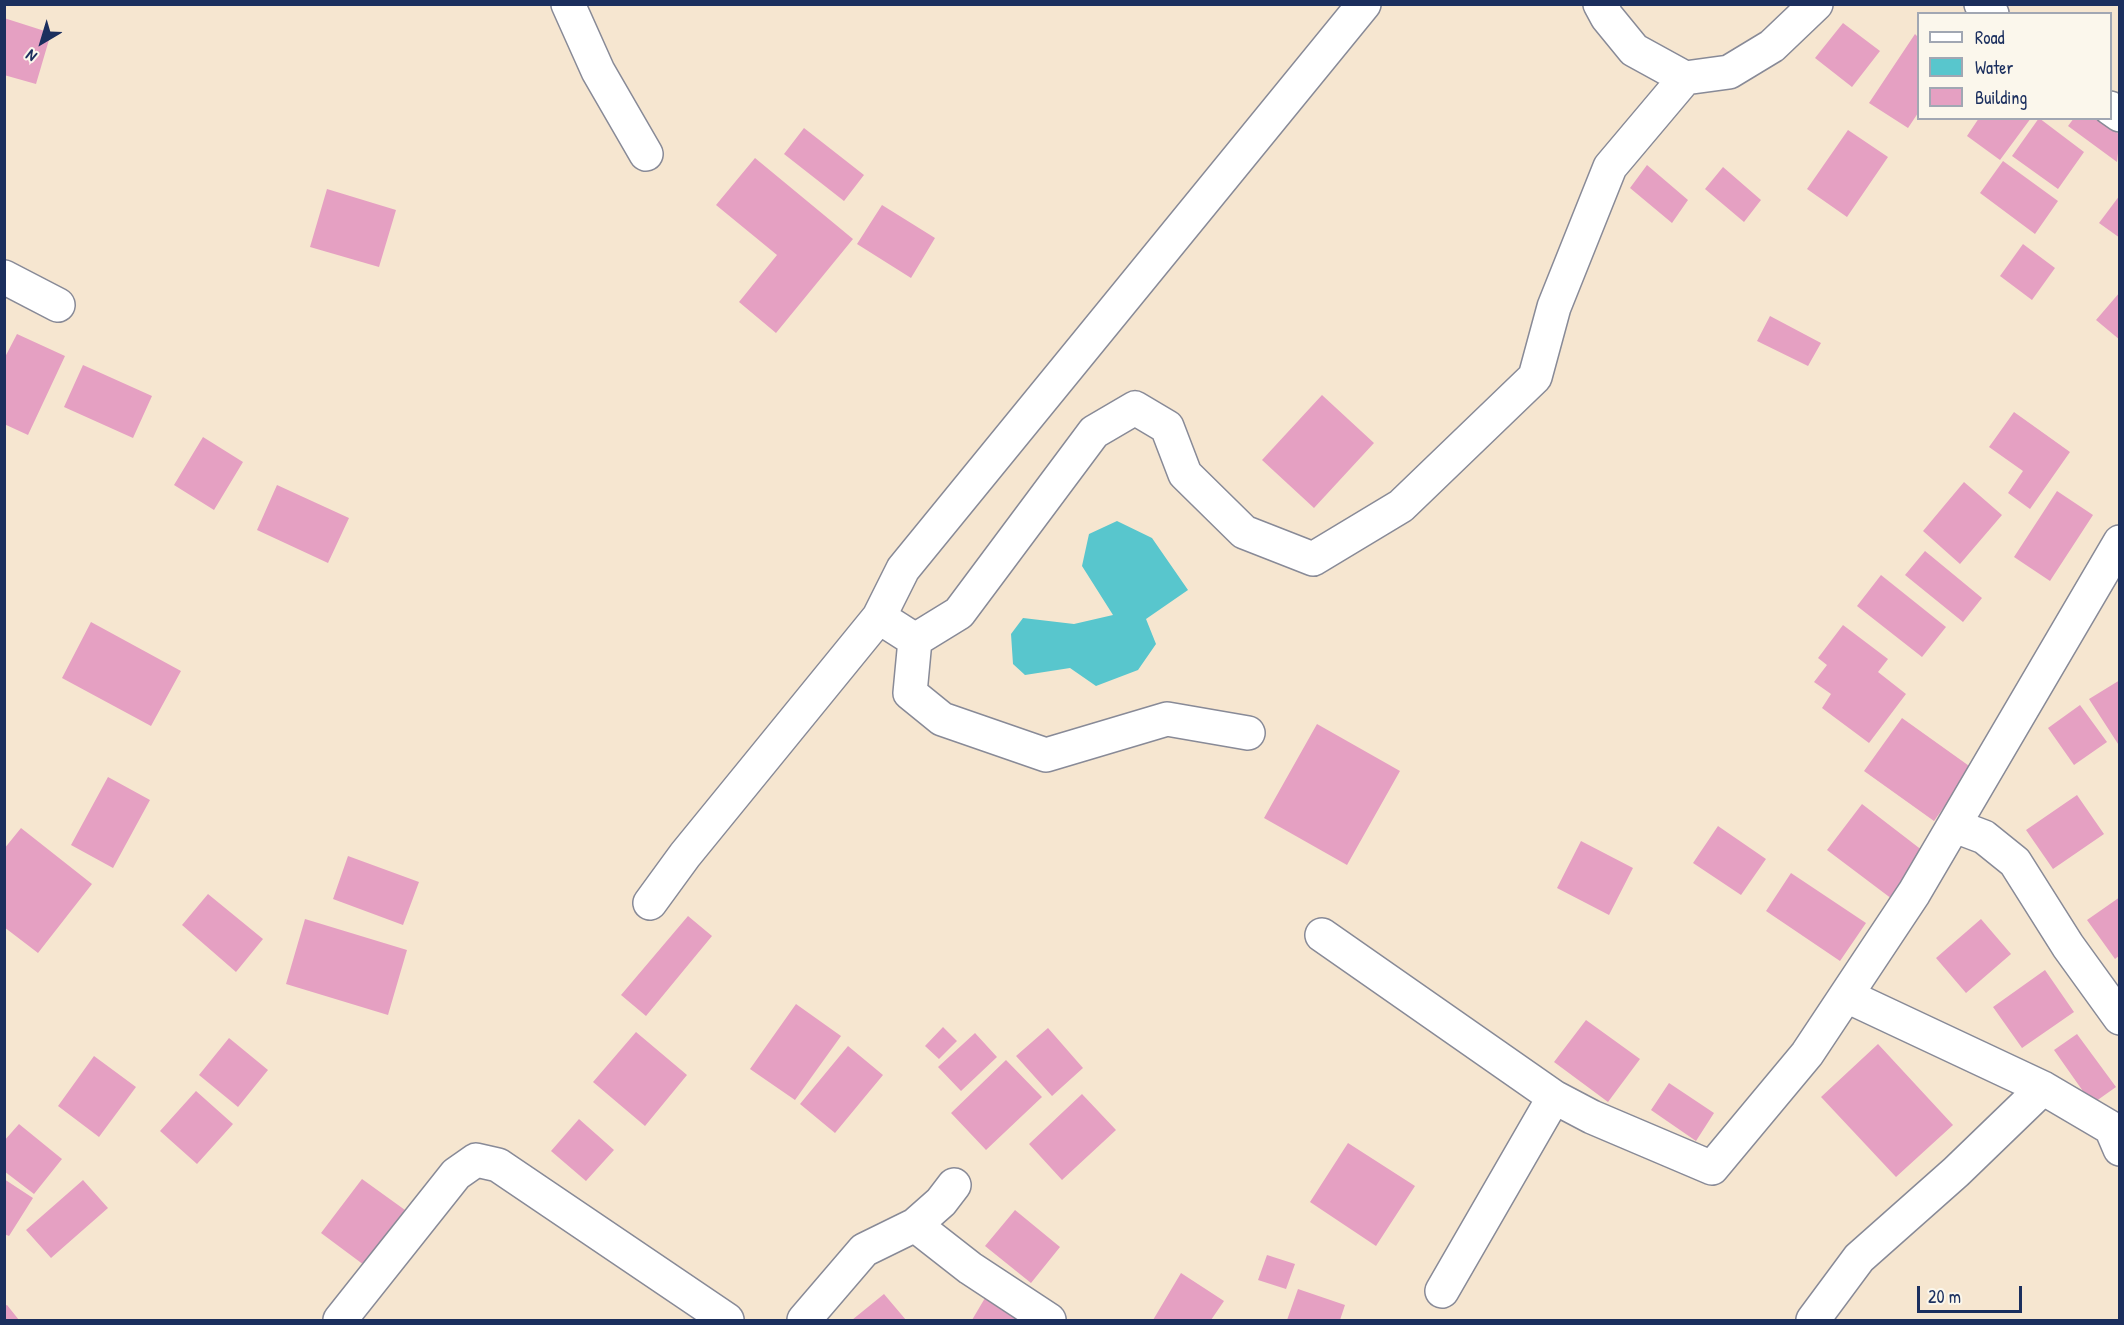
<!DOCTYPE html>
<style>
body{margin:0}
#map{position:relative;width:2124px;height:1325px;overflow:hidden;background:#f6e6d0;font-family:"Patrick Hand",sans-serif}
canvas{display:block}
.frame{position:absolute;inset:0;border:6px solid #1b2f5e;pointer-events:none}
.legend{position:absolute;left:1917px;top:12px;width:195px;height:108px;box-sizing:border-box;background:#fbf7ec;border:2px solid #a1a7b3;margin:0;padding:8px 10px;list-style:none;font-size:18px;color:#1b2f5e}
.legend li{display:flex;align-items:center;gap:12px;height:30px}
.legend b{width:30px;border:2px solid #a1a7b3}
.north{position:absolute;left:12px;top:12px;width:60px;height:60px;-webkit-text-stroke:4px #fbf7ec;paint-order:stroke;rotate:218deg;font-size:16px;font-weight:700;line-height:24px;text-align:center;color:#1b2f5e}
.north::after{content:'';display:block;margin:auto;width:21px;height:27px;background:#1b2f5e;clip-path:polygon(50% 0,100% 100%,50% 72%,0 100%)}
.scale{position:absolute;left:1917px;top:1286px;width:105px;height:27px;box-sizing:border-box;border:3px solid #1b2f5e;border-top:0;padding-left:8px;font-size:18px;line-height:21px;white-space:nowrap;color:#1b2f5e;-webkit-text-stroke:4px #fbf7ec;paint-order:stroke}
</style>
<div id="map">
<canvas width="2124" height="1325"></canvas>
<div class="frame"></div>
<ul class="legend">
<li><b style="height:8px;background:#fff"></b>Road</li>
<li><b style="height:16px;background:#58c6cd"></b>Water</li>
<li><b style="height:16px;background:#e5a0c2"></b>Building</li>
</ul>
<div class="north">N</div>
<div class="scale">20 m</div>
</div>
<script>
const c = document.querySelector('canvas').getContext('2d');
c.lineJoin = 'round';
function fillPath(path, color) { c.fillStyle = color; c.fill(path, 'evenodd'); }
function stroke(path, color, width, dash) { c.strokeStyle = color; c.lineWidth = width; c.lineCap = dash ? 'butt' : 'round'; c.setLineDash(dash || []); c.stroke(path); }
fillPath(new Path2D(`
 M 1117,521 L 1152,538 L 1188,590 L 1146,619 L 1156,644 L 1138,670 L 1096,686 L 1070,668 L 1025,675 L 1013,664 L 1011,634 L 1023,618 L 1074,624 L 1113,615 L 1082,566 L 1089,534 Z`), '#58c6cd');
fillPath(new Path2D(`
 M 4,18 L 51,33 L 36,84 L 4,75 Z
 M 1843,23 L 1880,51 L 1852,87 L 1815,58 Z
 M 1915,34 L 1918,37 L 1918,113 L 1908,128 L 1869,103 Z
 M 1979,118 L 2031,118 L 2000,160 L 1967,136 Z
 M 2039,118 L 2084,152 L 2058,189 L 2012,156 Z
 M 2074,118 L 2097,118 L 2120,135 L 2117,162 L 2068,126 Z
 M 804,128 L 864,175 L 844,201 L 784,154 Z
 M 1848,130 L 1888,157 L 1847,217 L 1807,189 Z
 M 755,158 L 853,239 L 776,333 L 739,302 L 777,255 L 716,205 Z
 M 2003,161 L 2058,201 L 2035,234 L 1980,193 Z
 M 1647,165 L 1688,200 L 1672,223 L 1630,188 Z
 M 1723,167 L 1761,200 L 1744,222 L 1705,189 Z
 M 327,189 L 396,210 L 379,267 L 310,247 Z
 M 2120,195 L 2120,238 L 2099,223 Z
 M 882,205 L 935,238 L 911,278 L 857,244 Z
 M 2023,244 L 2055,268 L 2032,300 L 2000,276 Z
 M 2120,292 L 2120,340 L 2096,320 Z
 M 1770,316 L 1821,343 L 1808,366 L 1757,341 Z
 M 17,334 L 65,356 L 28,435 L 4,424 L 4,359 Z
 M 83,365 L 152,396 L 133,438 L 64,407 Z
 M 1322,395 L 1374,443 L 1314,508 L 1262,460 Z
 M 2014,412 L 2070,452 L 2030,509 L 2008,493 L 2023,471 L 1989,447 Z
 M 203,437 L 243,462 L 214,510 L 174,485 Z
 M 1964,482 L 2002,515 L 1960,564 L 1923,531 Z
 M 277,485 L 349,518 L 328,563 L 257,530 Z
 M 2057,491 L 2093,515 L 2050,581 L 2014,557 Z
 M 1925,551 L 1982,598 L 1963,622 L 1905,575 Z
 M 1881,575 L 1946,627 L 1922,657 L 1857,606 Z
 M 91,622 L 181,671 L 151,726 L 62,678 Z
 M 1843,625 L 1888,659 L 1878,672 L 1906,694 L 1869,743 L 1822,708 L 1831,694 L 1814,682 L 1827,665 L 1818,658 Z
 M 2120,680 L 2120,747 L 2089,699 Z
 M 2080,705 L 2107,742 L 2074,765 L 2048,728 Z
 M 1902,718 L 1972,768 L 1934,821 L 1864,771 Z
 M 1317,724 L 1400,771 L 1347,865 L 1264,818 Z
 M 108,777 L 150,800 L 113,868 L 71,845 Z
 M 2077,795 L 2104,834 L 2053,869 L 2026,830 Z
 M 1862,804 L 1927,854 L 1892,899 L 1827,850 Z
 M 1718,826 L 1766,859 L 1741,895 L 1693,863 Z
 M 21,828 L 92,884 L 38,953 L 4,927 L 4,849 Z
 M 1581,841 L 1633,868 L 1609,915 L 1557,888 Z
 M 348,856 L 419,882 L 403,925 L 333,899 Z
 M 1791,873 L 1866,923 L 1840,961 L 1766,911 Z
 M 208,894 L 263,939 L 236,972 L 182,925 Z
 M 2120,897 L 2120,955 L 2115,959 L 2087,920 Z
 M 688,916 L 712,936 L 646,1016 L 621,995 Z
 M 305,919 L 407,950 L 388,1015 L 286,984 Z
 M 1981,919 L 2011,954 L 1966,993 L 1936,958 Z
 M 2045,970 L 2074,1012 L 2022,1048 L 1993,1007 Z
 M 796,1004 L 841,1036 L 795,1100 L 750,1069 Z
 M 1586,1020 L 1640,1059 L 1608,1102 L 1554,1062 Z
 M 943,1027 L 957,1041 L 939,1059 L 925,1046 Z
 M 1048,1028 L 1083,1068 L 1052,1096 L 1016,1056 Z
 M 636,1032 L 687,1075 L 645,1126 L 593,1082 Z
 M 975,1033 L 997,1057 L 961,1091 L 938,1067 Z
 M 2077,1034 L 2116,1087 L 2092,1104 L 2054,1050 Z
 M 229,1038 L 268,1070 L 238,1107 L 199,1075 Z
 M 1878,1044 L 1953,1125 L 1896,1177 L 1821,1097 Z
 M 848,1046 L 883,1075 L 835,1133 L 800,1104 Z
 M 94,1056 L 136,1087 L 99,1137 L 58,1106 Z
 M 1006,1060 L 1042,1097 L 986,1150 L 951,1113 Z
 M 1669,1083 L 1714,1113 L 1696,1141 L 1651,1110 Z
 M 196,1091 L 233,1124 L 197,1164 L 160,1131 Z
 M 1082,1094 L 1116,1130 L 1062,1180 L 1029,1144 Z
 M 579,1119 L 614,1150 L 586,1181 L 551,1151 Z
 M 19,1124 L 62,1159 L 34,1194 L 4,1171 L 4,1141 Z
 M 1348,1143 L 1415,1186 L 1376,1246 L 1310,1202 Z
 M 4,1179 L 33,1198 L 9,1236 L 4,1234 Z
 M 362,1179 L 405,1210 L 364,1265 L 321,1233 Z
 M 83,1180 L 108,1208 L 51,1258 L 26,1230 Z
 M 1015,1210 L 1060,1247 L 1031,1283 L 985,1246 Z
 M 1267,1255 L 1295,1264 L 1286,1289 L 1258,1280 Z
 M 1181,1273 L 1224,1301 L 1211,1320 L 1153,1320 Z
 M 1298,1289 L 1345,1305 L 1340,1320 L 1287,1320 Z
 M 884,1294 L 906,1320 L 852,1320 Z
 M 985,1298 L 1022,1320 L 972,1320 Z
 M 7,1305 L 19,1320 L 4,1320 L 4,1306 Z`), '#e5a0c2');
const minor = new Path2D(`
 M 568,4 L 598,71 L 646,154
 M 1600,4 L 1607,17 L 1634,50 L 1685,78 L 1729,72 L 1772,46 L 1816,4
 M 1981,4 L 1992,14
 M 2110,108 L 2120,115
 M 4,277 L 58,305
 M 915,640 L 959,613 L 1094,432 L 1135,408 L 1167,427 L 1185,474 L 1244,532 L 1313,559 L 1401,506 L 1535,377 L 1554,307 L 1610,167 L 1685,78
 M 915,640 L 879,617 L 903,569 L 1364,4
 M 915,640 L 910,693 L 942,719 L 1046,755 L 1167,719 L 1248,733
 M 1955,826 L 1984,837 L 2015,862 L 2068,946 L 2120,1018
 M 650,903 L 685,855 L 879,617
 M 1322,935 L 1554,1097 L 1592,1117 L 1712,1168 L 1807,1054 L 1914,893 L 2120,542
 M 1847,996 L 2043,1088 L 2111,1128 L 2120,1149
 M 915,1225 L 970,1268 L 1049,1320
 M 1442,1291 L 1554,1097
 M 340,1320 L 456,1174 L 476,1160 L 498,1165 L 727,1320
 M 804,1320 L 864,1250 L 915,1225 L 941,1202 L 954,1185
 M 1813,1320 L 1859,1258 L 1956,1172 L 2043,1088`);
stroke(minor, '#888a97', 36);
stroke(minor, '#fff', 33);
</script>
